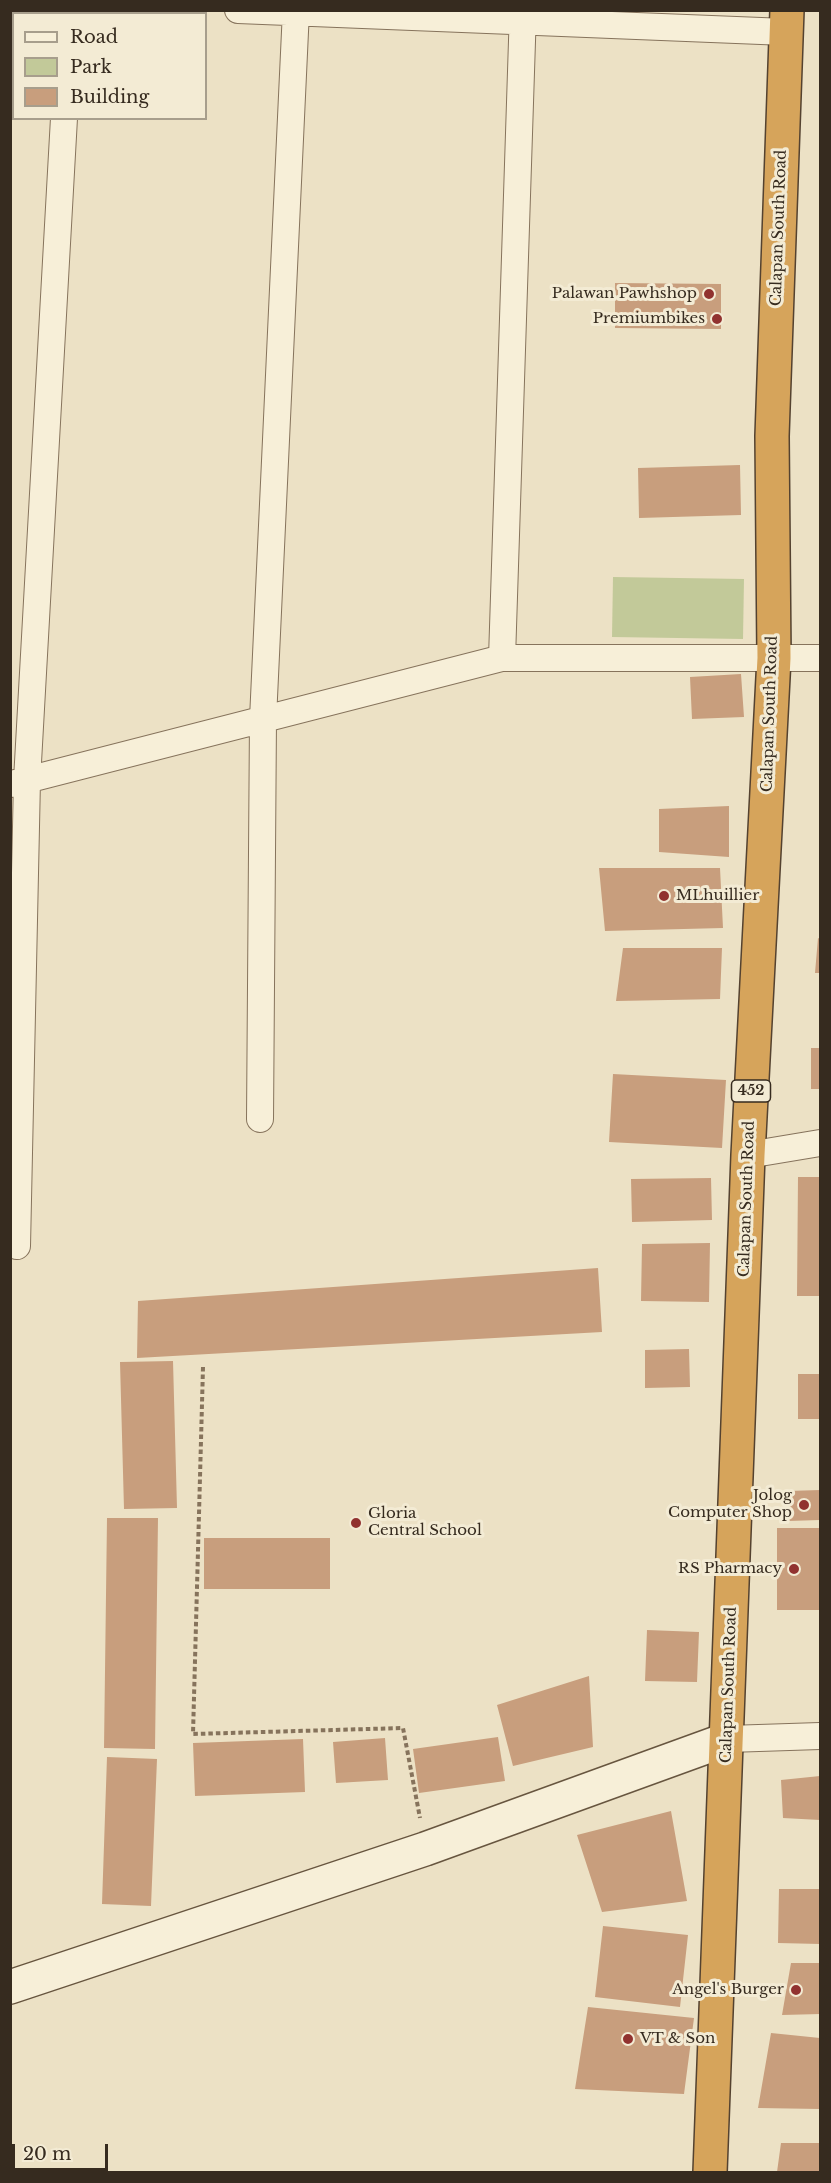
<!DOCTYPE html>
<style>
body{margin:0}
#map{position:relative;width:831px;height:2183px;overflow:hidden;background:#ece1c5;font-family:"Libre Baskerville",serif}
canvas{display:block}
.frame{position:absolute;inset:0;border:12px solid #362b1f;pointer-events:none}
.legend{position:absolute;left:12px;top:12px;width:195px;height:108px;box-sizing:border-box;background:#f3ebd4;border:2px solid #a79e8c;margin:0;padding:8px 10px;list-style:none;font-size:18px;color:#362b1f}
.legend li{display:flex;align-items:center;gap:12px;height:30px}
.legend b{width:30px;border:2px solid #a79e8c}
.scale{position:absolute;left:12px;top:2144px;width:96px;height:27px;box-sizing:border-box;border:3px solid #362b1f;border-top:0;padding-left:8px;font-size:18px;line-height:21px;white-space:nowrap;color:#362b1f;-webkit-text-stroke:4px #f3ebd4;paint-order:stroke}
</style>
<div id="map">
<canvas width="831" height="2183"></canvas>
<div class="frame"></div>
<ul class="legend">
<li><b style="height:8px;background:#f7efd8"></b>Road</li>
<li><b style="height:16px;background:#c2c999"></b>Park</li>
<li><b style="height:16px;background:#c89e7d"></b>Building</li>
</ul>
<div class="scale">20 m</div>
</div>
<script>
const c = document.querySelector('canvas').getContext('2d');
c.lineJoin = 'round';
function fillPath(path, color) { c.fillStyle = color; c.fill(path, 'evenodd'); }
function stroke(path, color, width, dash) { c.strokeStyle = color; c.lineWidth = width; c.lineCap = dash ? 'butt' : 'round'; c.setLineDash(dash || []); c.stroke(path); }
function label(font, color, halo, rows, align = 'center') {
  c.font = font + ' "Libre Baskerville",serif'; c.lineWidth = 6; c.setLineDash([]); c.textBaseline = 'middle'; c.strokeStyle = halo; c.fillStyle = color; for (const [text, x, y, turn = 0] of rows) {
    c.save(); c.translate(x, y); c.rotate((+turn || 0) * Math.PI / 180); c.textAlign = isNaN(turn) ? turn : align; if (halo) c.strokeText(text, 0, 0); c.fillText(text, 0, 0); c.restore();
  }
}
fillPath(new Path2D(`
 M 613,577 L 744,579 L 743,639 L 612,637 Z`), '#c2c999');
fillPath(new Path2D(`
 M 615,283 L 721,284 L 721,329 L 615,328 Z
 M 740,465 L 741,515 L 639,518 L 638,468 Z
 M 741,674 L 744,717 L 692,719 L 690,677 Z
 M 729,806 L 729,857 L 659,852 L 659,809 Z
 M 599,868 L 720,868 L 723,928 L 605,931 Z
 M 818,938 L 820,939 L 820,973 L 815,973 Z
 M 623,948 L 722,948 L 720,999 L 616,1001 Z
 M 811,1048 L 820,1048 L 820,1089 L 811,1089 Z
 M 613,1074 L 726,1080 L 722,1148 L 609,1142 Z
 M 798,1177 L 820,1177 L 820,1296 L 797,1296 Z
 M 711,1178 L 712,1220 L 632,1222 L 631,1179 Z
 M 710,1243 L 709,1302 L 641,1301 L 642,1244 Z
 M 598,1268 L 602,1332 L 137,1358 L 138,1301 Z
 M 689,1349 L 690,1387 L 645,1388 L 645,1350 Z
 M 173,1361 L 177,1508 L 124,1509 L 120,1362 Z
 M 798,1374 L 820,1374 L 820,1419 L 798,1419 Z
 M 820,1490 L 820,1520 L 788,1521 L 788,1491 Z
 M 107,1518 L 158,1518 L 155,1749 L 104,1748 Z
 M 777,1528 L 820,1528 L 820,1610 L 777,1610 Z
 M 204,1538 L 330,1538 L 330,1589 L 204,1589 Z
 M 647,1630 L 699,1632 L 697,1682 L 645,1681 Z
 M 589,1676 L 593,1747 L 513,1766 L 497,1705 Z
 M 498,1737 L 505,1781 L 419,1793 L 413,1749 Z
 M 385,1738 L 388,1780 L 336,1783 L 333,1742 Z
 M 303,1739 L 305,1792 L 195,1796 L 193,1743 Z
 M 107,1757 L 157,1759 L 151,1906 L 102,1904 Z
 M 820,1776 L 820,1820 L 783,1818 L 781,1780 Z
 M 671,1811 L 687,1901 L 602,1912 L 577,1835 Z
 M 779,1889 L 820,1889 L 820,1944 L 778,1943 Z
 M 603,1926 L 688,1935 L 680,2007 L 595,1997 Z
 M 791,1963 L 820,1963 L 820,2014 L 782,2015 Z
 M 588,2007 L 694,2018 L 684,2094 L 575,2089 Z
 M 771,2033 L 820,2038 L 820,2109 L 758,2108 Z
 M 781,2143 L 820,2143 L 820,2172 L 777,2172 Z`), '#c89e7d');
const street = new Path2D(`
 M 238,10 L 786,32
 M 70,14 L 70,10
 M 502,658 L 523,10
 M 11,784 L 502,658 L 820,658
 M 260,1119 L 263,719 L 296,10
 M 748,1155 L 820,1143
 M 17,1246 L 27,780 L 64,118
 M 728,1739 L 820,1736`);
const secondary = new Path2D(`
 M 10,1987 L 425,1849 L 728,1739`);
const highway = new Path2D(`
 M 710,2172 L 748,1155 L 774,658 L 772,436 L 787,10`);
stroke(street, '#86735c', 28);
stroke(secondary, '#67553f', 36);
stroke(highway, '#544230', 36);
stroke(new Path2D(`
 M 203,1367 L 193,1734 L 403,1728 L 420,1818`), '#86735c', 4, [4.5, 3]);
stroke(street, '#f7efd8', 26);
stroke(secondary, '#f7efd8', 33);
stroke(highway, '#d6a45b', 33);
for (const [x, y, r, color] of [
 [709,294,6,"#91322f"],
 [717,319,6,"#91322f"],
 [664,896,6,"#91322f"],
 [804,1505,6,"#91322f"],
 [356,1523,6,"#91322f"],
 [794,1569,6,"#91322f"],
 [796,1990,6,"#91322f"],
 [628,2039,6,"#91322f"]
]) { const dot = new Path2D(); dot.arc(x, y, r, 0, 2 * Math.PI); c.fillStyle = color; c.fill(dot); stroke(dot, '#f3ebd4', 2); }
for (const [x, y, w] of [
 [751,1091,39]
]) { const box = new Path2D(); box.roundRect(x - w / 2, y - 11, w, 22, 4.5); c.fillStyle = '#f3ebd4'; c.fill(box); stroke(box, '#362b1f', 1.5); }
label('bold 14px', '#362b1f', null, [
 ["452",751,1091]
]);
label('15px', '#362b1f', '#f3ebd4', [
 ["Calapan South Road",779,228,-88],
 ["Calapan South Road",770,714,-88],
 ["Calapan South Road",747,1199,-88],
 ["Calapan South Road",729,1685,-88]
]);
label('15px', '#362b1f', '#f3ebd4', [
 ["Palawan Pawhshop",697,294],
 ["Premiumbikes",705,319],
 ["MLhuillier",676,896,"left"],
 ["Jolog",792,1496],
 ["Computer Shop",792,1513],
 ["Gloria",368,1514,"left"],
 ["Central School",368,1531,"left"],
 ["RS Pharmacy",782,1569],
 ["Angel's Burger",784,1990],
 ["VT & Son",640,2039,"left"]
], 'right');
</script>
